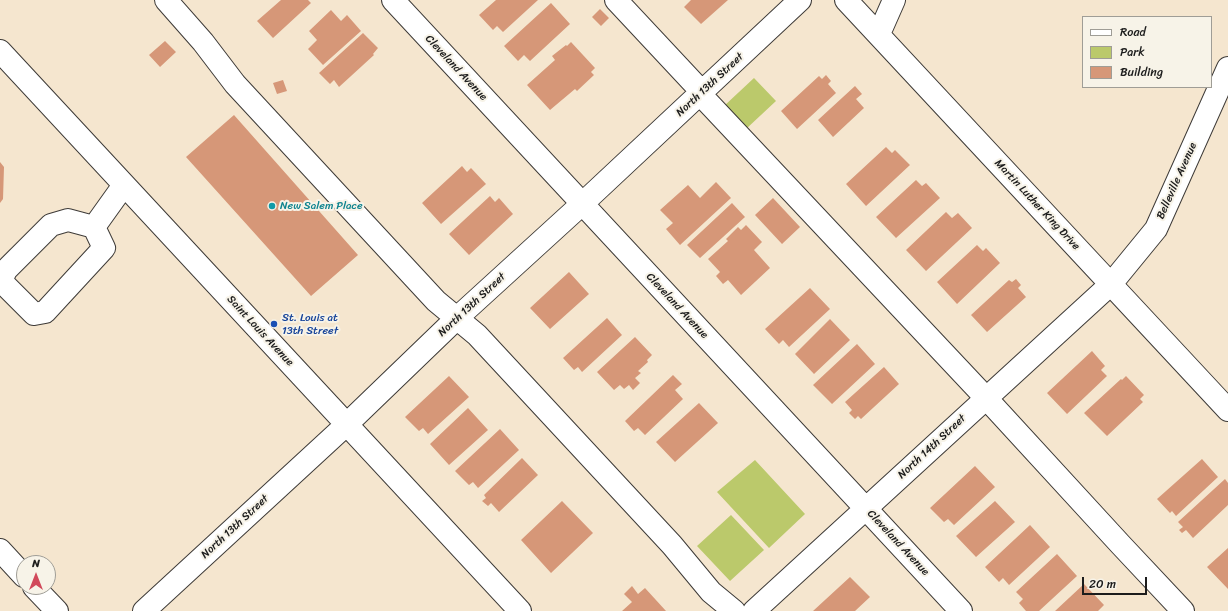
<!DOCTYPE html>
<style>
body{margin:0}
#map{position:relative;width:1228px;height:611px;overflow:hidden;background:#f5e6cf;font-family:Sriracha,sans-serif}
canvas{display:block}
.legend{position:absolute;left:1082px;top:16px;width:130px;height:72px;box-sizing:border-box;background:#f7f3e8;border:1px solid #9f9d96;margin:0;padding:5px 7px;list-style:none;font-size:12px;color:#1c1c1c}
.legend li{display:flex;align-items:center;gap:8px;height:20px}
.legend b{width:20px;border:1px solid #9f9d96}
.north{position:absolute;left:16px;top:555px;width:40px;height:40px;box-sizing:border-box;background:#f7f3e8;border:1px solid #9f9d96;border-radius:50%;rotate:0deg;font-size:11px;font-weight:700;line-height:16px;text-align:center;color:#1c1c1c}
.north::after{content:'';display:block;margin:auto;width:14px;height:18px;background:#d1495b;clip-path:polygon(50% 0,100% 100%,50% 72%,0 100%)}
.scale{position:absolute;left:1082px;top:577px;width:65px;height:18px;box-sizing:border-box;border:2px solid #1c1c1c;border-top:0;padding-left:5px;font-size:12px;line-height:14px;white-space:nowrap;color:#1c1c1c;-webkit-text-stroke:3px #f7f3e8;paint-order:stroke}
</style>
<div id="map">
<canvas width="1228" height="611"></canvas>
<ul class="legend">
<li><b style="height:5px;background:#fff"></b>Road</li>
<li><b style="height:11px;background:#bbc96b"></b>Park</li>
<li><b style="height:11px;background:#d69778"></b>Building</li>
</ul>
<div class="north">N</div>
<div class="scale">20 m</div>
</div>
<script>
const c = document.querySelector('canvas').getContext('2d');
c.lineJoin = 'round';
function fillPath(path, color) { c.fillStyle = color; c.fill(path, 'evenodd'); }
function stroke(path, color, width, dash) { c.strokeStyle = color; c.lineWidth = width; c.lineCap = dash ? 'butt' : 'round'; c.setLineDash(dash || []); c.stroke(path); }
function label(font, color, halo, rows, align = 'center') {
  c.font = font + ' Sriracha,sans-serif'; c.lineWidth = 4; c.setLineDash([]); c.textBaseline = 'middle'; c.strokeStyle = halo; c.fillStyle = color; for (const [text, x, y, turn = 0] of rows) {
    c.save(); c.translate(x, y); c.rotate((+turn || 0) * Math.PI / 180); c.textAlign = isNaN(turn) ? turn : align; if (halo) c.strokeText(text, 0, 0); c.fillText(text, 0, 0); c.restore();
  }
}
fillPath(new Path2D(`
 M 754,78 L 776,101 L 746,129 L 724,106 Z
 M 755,460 L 805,514 L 769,548 L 717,492 Z
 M 731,515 L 764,550 L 730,581 L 697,546 Z`), '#bbc96b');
fillPath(new Path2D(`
 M 281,0 L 308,0 L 311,3 L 273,38 L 257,21 Z
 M 496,0 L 538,0 L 503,32 L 497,26 L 493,30 L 479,15 Z
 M 691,0 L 728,0 L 701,24 L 684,7 Z
 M 551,3 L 570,24 L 530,61 L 524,55 L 518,61 L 504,46 Z
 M 600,9 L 609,18 L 601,26 L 592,17 Z
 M 331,10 L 341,21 L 347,15 L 361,31 L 323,65 L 308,49 L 317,40 L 309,31 Z
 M 363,33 L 378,48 L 373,54 L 374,55 L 339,87 L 334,80 L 330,84 L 319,73 Z
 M 165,41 L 176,52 L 160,67 L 149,55 Z
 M 571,42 L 595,68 L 591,72 L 594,75 L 577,91 L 575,89 L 550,110 L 527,85 L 555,60 L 552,56 L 566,45 L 567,46 Z
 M 826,75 L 831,81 L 828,84 L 836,93 L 797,129 L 781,111 L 819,76 L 822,79 Z
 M 283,80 L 287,91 L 277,94 L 273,83 Z
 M 855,86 L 862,94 L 856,99 L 864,108 L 833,137 L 818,120 Z
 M 234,115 L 358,255 L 311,296 L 186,157 Z
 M 886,147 L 892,153 L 895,150 L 910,165 L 866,206 L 846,184 Z
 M 0,162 L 4,167 L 3,199 L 0,203 Z
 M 462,166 L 467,172 L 471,168 L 486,184 L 441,224 L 422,203 Z
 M 916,180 L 922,186 L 926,183 L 940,198 L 896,238 L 876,217 Z
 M 716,182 L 731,198 L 680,245 L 666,229 L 673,223 L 660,210 L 688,185 L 700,198 Z
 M 490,196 L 495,202 L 499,198 L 513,214 L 469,255 L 449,234 Z
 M 773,198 L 800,227 L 782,244 L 755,215 Z
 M 732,203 L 745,217 L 700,258 L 687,245 Z
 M 946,212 L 952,218 L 958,213 L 972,228 L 926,271 L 906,250 Z
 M 746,225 L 762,242 L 754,250 L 770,268 L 741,295 L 728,280 L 723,284 L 716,276 L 720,272 L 708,259 L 728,241 L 726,239 L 738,227 L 741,230 Z
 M 977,245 L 983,251 L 986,248 L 1000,263 L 957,304 L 937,282 Z
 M 569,272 L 589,294 L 550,329 L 530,308 Z
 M 1016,279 L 1021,285 L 1018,288 L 1026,297 L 987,332 L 971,315 L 1009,280 L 1012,282 Z
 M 810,288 L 830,309 L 789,347 L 783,340 L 779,344 L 765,329 Z
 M 607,318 L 622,335 L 582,372 L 578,367 L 574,370 L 563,358 Z
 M 830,319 L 850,340 L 814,374 L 795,354 Z
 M 635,337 L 652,355 L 647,360 L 648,362 L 638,371 L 641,373 L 635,378 L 640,383 L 633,390 L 629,385 L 624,389 L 620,385 L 614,390 L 597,372 Z
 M 857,344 L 875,364 L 832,404 L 813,385 Z
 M 1092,351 L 1105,366 L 1101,370 L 1107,376 L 1067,414 L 1047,393 Z
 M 884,367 L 899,384 L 861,419 L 858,416 L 855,419 L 849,413 L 852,410 L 845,402 Z
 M 673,375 L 682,384 L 675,390 L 683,399 L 645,435 L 638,428 L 634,431 L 625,421 Z
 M 449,376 L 469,397 L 428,434 L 423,428 L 419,431 L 405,417 Z
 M 1126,376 L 1144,395 L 1140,399 L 1143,402 L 1107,436 L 1084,413 L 1121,379 L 1122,380 Z
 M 699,403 L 718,423 L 675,462 L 656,442 Z
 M 468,408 L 488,430 L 449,465 L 430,444 Z
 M 500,429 L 519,450 L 478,488 L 473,482 L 469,485 L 455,471 Z
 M 522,458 L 538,475 L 499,512 L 491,503 L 488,506 L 482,501 L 486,498 L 484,495 Z
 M 1202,459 L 1218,477 L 1176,516 L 1172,511 L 1170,513 L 1157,499 Z
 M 975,466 L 995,487 L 954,525 L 948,519 L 944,522 L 930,508 Z
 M 1225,479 L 1228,483 L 1228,505 L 1193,538 L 1186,530 L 1182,533 L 1179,530 L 1183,527 L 1178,522 Z
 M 562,501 L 593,533 L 551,573 L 521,540 Z
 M 995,501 L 1015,522 L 976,557 L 956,536 Z
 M 1030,525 L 1050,547 L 1009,585 L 1003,578 L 999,582 L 985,567 Z
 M 1228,548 L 1228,589 L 1207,567 Z
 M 1057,554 L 1077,576 L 1039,611 L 1026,611 L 1019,603 L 1023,599 L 1016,592 Z
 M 850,577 L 870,597 L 855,611 L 813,611 Z
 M 1084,584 L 1104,605 L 1098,611 L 1055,611 Z
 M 632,586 L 638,594 L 645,588 L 666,611 L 622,611 L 632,602 L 624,594 Z`), '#d69778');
const minor = new Path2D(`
 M 166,0 L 203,42 L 235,84 L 436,301 L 477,335 L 672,545 L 711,592 L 734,611
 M 393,0 L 961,611
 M 616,0 L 702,92
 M 846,0 L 1228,410
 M 879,34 L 894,0
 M 0,51 L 520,611
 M 700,94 L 986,398 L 1121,545 L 1183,611
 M 94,227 L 104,248 L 45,312 L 34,314 L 1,281 L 6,270 L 51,225 L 68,220 L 94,227 L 124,185
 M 0,550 L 24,576
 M 34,587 L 57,611
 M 144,611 L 346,425 L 457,318 L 582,204 L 800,0
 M 754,611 L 1111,284 L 1156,229 L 1228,68`);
stroke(minor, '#3d3a37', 24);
stroke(minor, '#fff', 22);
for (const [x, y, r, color] of [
 [272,206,4,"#0f9aa8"],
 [274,324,4,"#1a4fb4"]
]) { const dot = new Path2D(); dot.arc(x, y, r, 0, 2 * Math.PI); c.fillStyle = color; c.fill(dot); stroke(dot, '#f7f3e8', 1.5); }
label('11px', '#1c1c1c', '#f7f3e8', [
 ["Cleveland Avenue",456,68,47],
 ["North 13th Street",710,85,-43],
 ["Belleville Avenue",1177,181,-66],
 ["Martin Luther King Drive",1037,205,47],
 ["North 13th Street",472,305,-43],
 ["Cleveland Avenue",677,306,47],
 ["Saint Louis Avenue",260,331,47],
 ["North 14th Street",932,447,-43],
 ["North 13th Street",235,527,-43],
 ["Cleveland Avenue",898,543,47]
]);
label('11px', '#0d838f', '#f7f3e8', [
 ["New Salem Place",280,206]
], 'left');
label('11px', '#164399', '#f7f3e8', [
 ["St. Louis at",282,318],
 ["13th Street",282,331]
], 'left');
</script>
